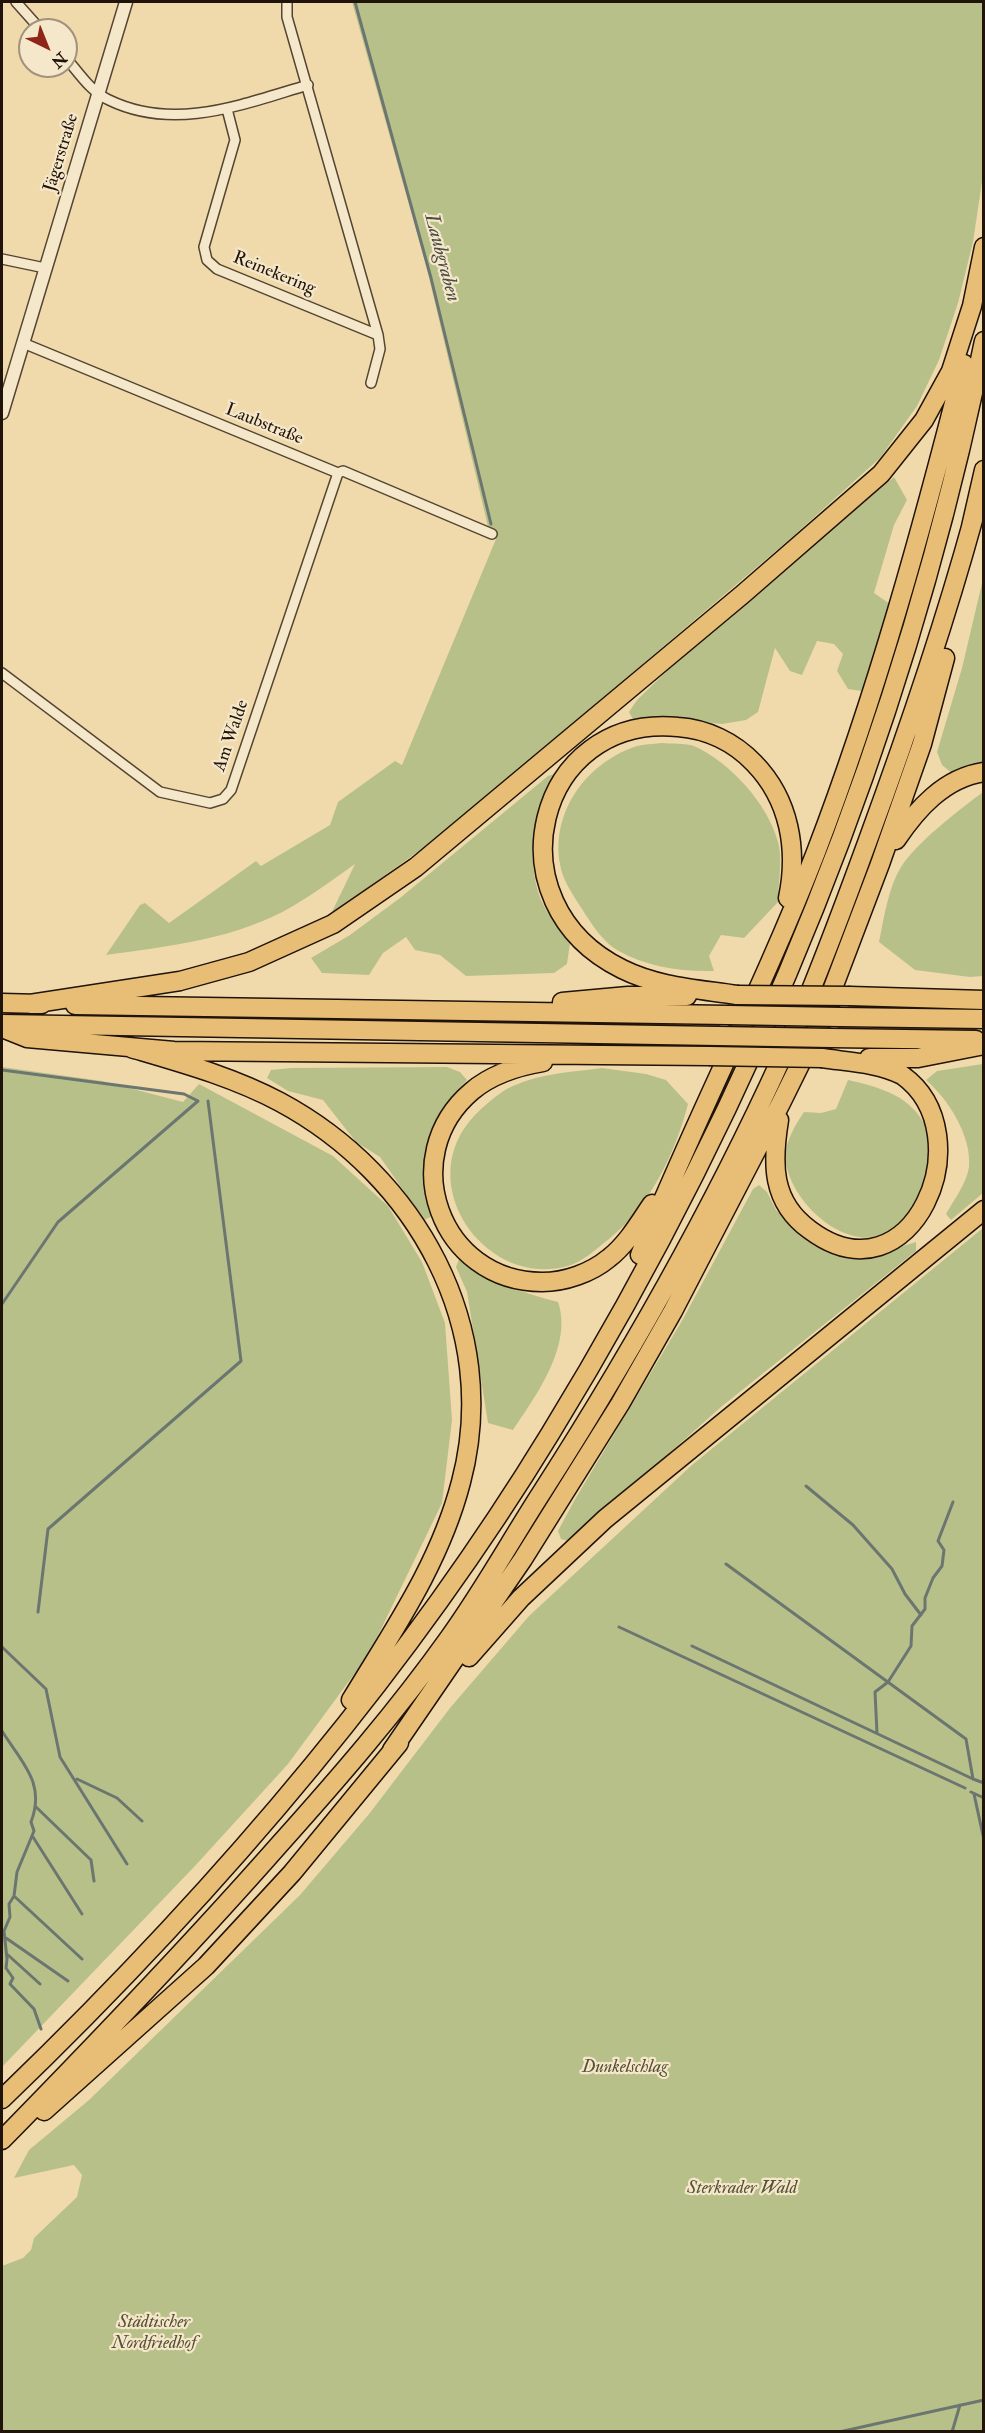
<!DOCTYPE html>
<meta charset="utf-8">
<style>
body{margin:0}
#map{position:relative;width:985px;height:2433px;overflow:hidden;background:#f0daac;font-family:"IM FELL Double Pica",serif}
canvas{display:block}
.frame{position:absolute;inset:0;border:3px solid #201309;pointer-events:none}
.north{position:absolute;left:18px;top:18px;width:60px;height:60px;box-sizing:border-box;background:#f5e7c9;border:2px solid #a0927c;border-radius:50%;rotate:137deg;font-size:16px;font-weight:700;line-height:24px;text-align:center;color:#201309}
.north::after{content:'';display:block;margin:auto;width:21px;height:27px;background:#8f2418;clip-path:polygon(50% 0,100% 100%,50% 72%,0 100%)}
</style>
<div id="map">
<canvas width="985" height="2433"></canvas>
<div class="frame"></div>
<div class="north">N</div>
</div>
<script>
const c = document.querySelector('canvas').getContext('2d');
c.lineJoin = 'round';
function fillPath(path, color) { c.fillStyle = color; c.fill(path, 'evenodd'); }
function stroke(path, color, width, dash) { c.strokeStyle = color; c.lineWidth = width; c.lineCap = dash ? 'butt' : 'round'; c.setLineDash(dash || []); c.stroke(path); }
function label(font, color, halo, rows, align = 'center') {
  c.font = font + ' "IM FELL Double Pica",serif'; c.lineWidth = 4.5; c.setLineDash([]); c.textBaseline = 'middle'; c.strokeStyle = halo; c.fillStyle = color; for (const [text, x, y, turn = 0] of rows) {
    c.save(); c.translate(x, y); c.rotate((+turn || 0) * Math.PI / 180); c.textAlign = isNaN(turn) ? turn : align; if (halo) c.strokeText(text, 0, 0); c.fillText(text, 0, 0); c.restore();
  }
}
fillPath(new Path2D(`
 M 352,2 L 983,2 L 983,175 L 973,242 L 958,303 L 939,360 L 917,406 L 880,458 L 790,539 L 441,835 L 331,914 L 355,864 C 335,878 315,893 293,906 C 237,939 170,946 106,955 L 140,905 L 145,903 L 169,923 L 256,861 L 261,866 L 330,825 L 338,802 L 395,761 L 402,765 L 496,539 L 490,535 L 426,265 Z
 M 894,477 L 907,500 L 894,525 L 874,593 L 890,604 L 862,691 L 848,689 L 837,671 L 843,654 L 834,644 L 817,641 L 802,675 L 790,671 L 775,648 L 758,712 L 746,720 L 722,724 L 666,718 L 634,721 L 629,712 L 637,700 L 668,670 Z
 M 983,579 L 983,765 L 953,774 L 942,765 L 937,752 L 962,668 Z
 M 662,743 C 671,744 685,743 694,746 C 730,762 768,804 778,842 C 783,859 778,884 778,902 L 744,938 L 721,935 L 709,956 L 714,971 C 681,972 647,967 617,950 C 602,941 591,923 582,909 C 573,895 562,879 560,864 C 551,812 586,764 634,747 C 643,744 653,744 662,743 Z
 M 557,773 C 535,810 523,868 545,908 C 552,920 562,931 570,943 L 567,964 L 554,973 L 466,976 L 440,955 L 415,950 L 406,937 L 383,953 L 369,975 L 322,973 L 311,958 L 350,935 L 400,898 L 548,776 Z
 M 983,792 L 983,976 L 970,977 L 915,970 L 879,942 C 884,918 888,888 901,867 C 918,841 958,811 983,792 Z
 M 983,1064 L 983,1193 L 951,1220 L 946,1214 C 954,1200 967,1182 969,1167 C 972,1136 948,1099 926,1080 L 937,1071 Z
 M 2,1067 L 102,1081 L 183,1102 L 199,1084 L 333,1156 L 388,1206 L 422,1262 L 445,1323 L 452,1420 L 442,1503 L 369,1654 L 288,1764 L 194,1867 L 2,2067 Z
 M 447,1067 L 460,1072 L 467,1080 C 421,1128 419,1153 433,1216 L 424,1220 L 380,1157 L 356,1142 L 323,1100 L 288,1091 L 267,1078 L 271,1070 L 291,1068 Z
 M 602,1068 L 646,1074 L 666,1080 L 688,1104 C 675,1154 650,1206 609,1239 C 597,1248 583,1262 568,1266 C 484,1290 406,1178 480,1110 C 490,1101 501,1091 513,1086 C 541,1073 572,1072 602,1068 Z
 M 848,1080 C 904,1092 929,1108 938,1169 C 929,1182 910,1217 899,1226 C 857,1262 793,1208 786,1163 C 783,1145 794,1127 804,1112 L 821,1113 L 836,1109 Z
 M 759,1185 L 767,1192 L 776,1210 L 790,1223 L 876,1254 L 916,1242 L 916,1251 L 721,1407 L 582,1531 L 568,1541 L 561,1539 L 558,1531 L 574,1501 L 683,1319 L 753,1189 Z
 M 983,1228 L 983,2431 L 2,2431 L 2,2266 L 23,2258 L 31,2250 L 34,2238 L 77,2197 L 82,2175 L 74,2165 L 14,2178 L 29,2150 L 89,2100 L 300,1895 L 369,1814 L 450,1708 L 529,1616 L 692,1465 Z
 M 459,1259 C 489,1281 522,1293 558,1302 C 573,1345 536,1396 513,1430 L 488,1423 L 467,1292 L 456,1267 Z`), '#b8c08a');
stroke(new Path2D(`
 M 355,2 L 431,278 L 491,524
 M 2,1070 L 184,1094 L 198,1101 L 58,1222 L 2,1304
 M 806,1486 L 853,1525 L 892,1569 L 905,1594 L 921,1615
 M 726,1564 L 966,1739 L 973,1779 L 984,1783
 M 38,1612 L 48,1529 L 241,1361 L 208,1101
 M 619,1627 L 965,1788
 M 692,1646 L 973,1779
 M 2,1647 L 46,1689 L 60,1757 L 127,1864
 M 2,1731 C 22,1763 46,1783 31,1822 L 34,1831 L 17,1872 L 14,1896 L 9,1904 L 10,1917 L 4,1931 L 7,1959 L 6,1968 L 13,1978 L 10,1984 L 34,2009 L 41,2029
 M 877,1733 L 875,1692 L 888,1682 L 911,1646 L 912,1626 L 925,1609 L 925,1598 L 933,1578 L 942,1566 L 944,1550 L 938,1541 L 953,1502
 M 77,1779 L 117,1798 L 142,1821
 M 971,1792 L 984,1798
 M 974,1794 L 984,1840
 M 36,1807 L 91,1860 L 94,1881
 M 33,1837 L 82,1914
 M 14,1896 L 82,1959
 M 6,1938 L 68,1981
 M 8,1955 L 40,1984
 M 839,2432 L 984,2400
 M 952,2432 L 960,2405`), '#6c7670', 3);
const minor = new Path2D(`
 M 16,2 L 41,30
 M 287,2 L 287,17 L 378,335 L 380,349 L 371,383
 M 66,58 C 79,73 91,92 109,100 C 175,132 243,104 308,85
 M 227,109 L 235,140 L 204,247 L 207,260 L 217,269 L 378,335
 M 2,259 L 45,268
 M 23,343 L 338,473 L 343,471 L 492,534
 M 2,673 L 160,792 L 210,803 L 223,799 L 231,790 L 338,473`);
const tertiary = new Path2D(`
 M 2,413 L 126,2`);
const motorway = new Path2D(`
 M 970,531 L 984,470
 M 896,840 C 917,809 944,778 984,772
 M 737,995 C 698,989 658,987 622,969 C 488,903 536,713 678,727 C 707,729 734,742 754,763 C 790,800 798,850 788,898
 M 850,996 L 984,1000
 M 562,1002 L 628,996 L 687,996
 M 2,1003 L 42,1004
 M 30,1004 L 180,981 L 249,962 L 333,924 L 416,867 L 743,594 L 881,474 L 924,420 L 951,371 L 972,306 L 984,247
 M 75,1005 L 728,1015
 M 840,1017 L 984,1019
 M 2,1024 L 718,1036
 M 7,1030 L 27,1038 L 174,1051 L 709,1056
 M 831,1038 L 976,1040
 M 131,1048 C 182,1063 233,1077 280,1102 C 416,1175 502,1328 461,1482 C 440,1563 394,1629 351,1700
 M 869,1058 L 918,1058 L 984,1045
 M 543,1062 C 519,1066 492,1074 472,1091 C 395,1156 440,1282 542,1282 C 565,1282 591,1273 609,1258 C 627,1244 639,1223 652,1204
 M 779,1120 C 772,1163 771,1202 810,1230 C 912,1306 985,1134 902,1075 C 878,1063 849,1062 822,1058
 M 640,1255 C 695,1119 763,989 816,852 C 877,693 922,529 964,364
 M 469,1657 L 521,1598 L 605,1519 L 984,1210
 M 392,1750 L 523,1559 L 620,1404 L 673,1311 L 781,1103 L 817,1030 L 880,864 L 922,744 L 945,658
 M 2,2099 C 208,1901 401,1678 550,1434 C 756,1098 906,728 984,341
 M 44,2111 L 206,1966 L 292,1873 L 399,1743
 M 2,2140 C 96,2044 189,1947 278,1846 C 338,1779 397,1711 449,1638 C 483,1591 511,1540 542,1492 C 637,1344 724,1189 795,1028 C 822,966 845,903 868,840 C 907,734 943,629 973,520`);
stroke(minor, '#544532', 12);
stroke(tertiary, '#544532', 15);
stroke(motorway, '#201309', 21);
stroke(minor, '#f5e7c9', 9);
stroke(tertiary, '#f5e7c9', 12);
stroke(motorway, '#e8bd76', 18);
const motorwayBridge = new Path2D(`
 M 737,995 L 850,996
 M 728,1015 L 840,1017
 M 718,1036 L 831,1038
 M 709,1056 L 822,1058`);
stroke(motorwayBridge, '#201309', 21, []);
stroke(motorwayBridge, '#e8bd76', 18);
label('18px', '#201309', '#f5e7c9', [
 ["Jägerstraße",62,153,-73],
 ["Reinekering",274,274,22],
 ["Laubstraße",264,425,22],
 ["Am Walde",232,736,-71]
]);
label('italic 18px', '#555036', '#f5e7c9', [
 ["Dunkelschlag",625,2068],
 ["Sterkrader Wald",742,2189],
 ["Städtischer",154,2323],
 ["Nordfriedhof",154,2344]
]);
label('italic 20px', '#4c4d45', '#f5e7c9', [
 ["Laubgraben",441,258,75]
]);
</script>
